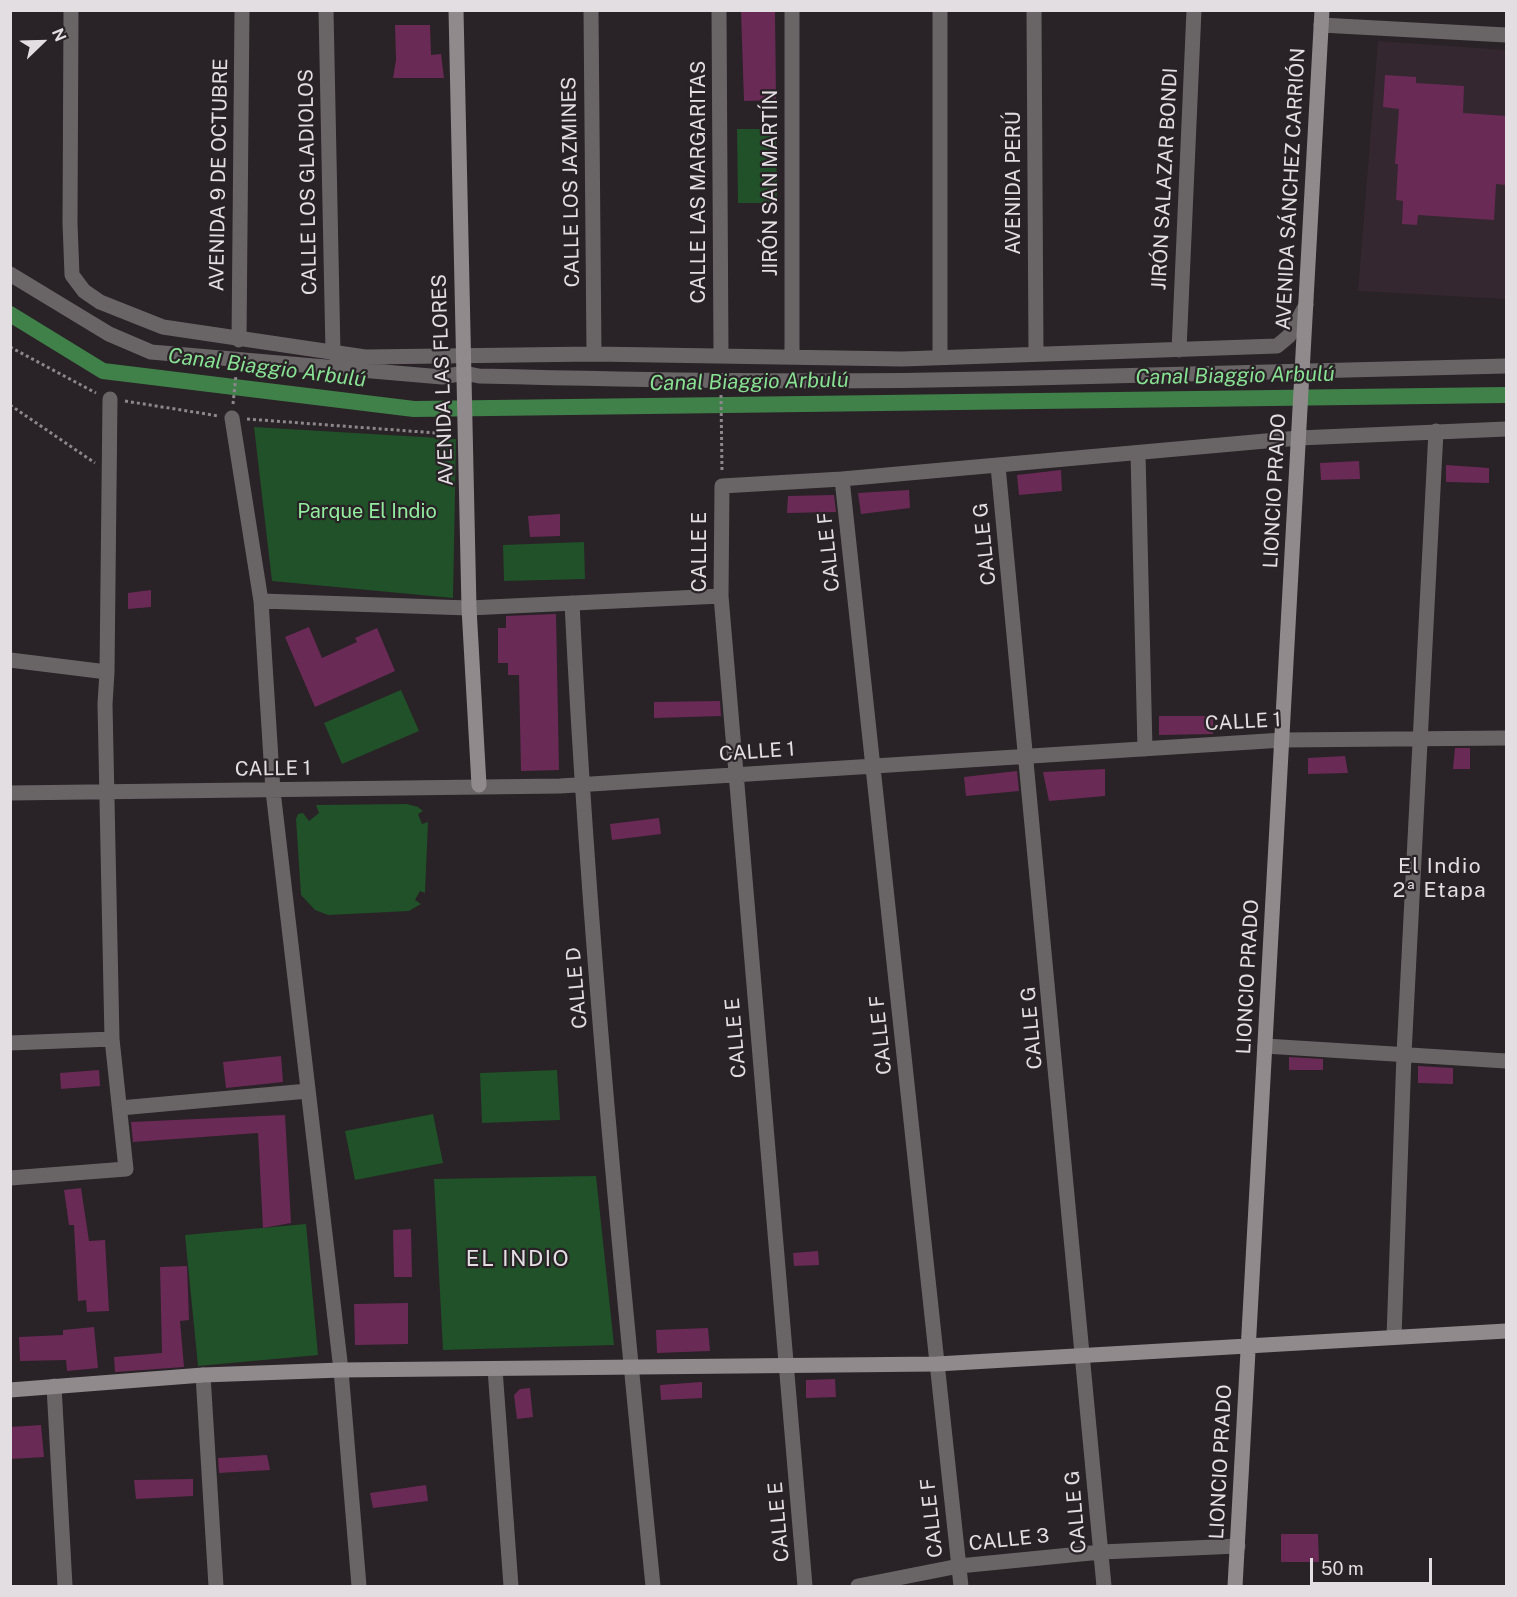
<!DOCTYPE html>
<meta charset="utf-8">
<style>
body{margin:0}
#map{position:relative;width:1517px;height:1597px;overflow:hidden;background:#292226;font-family:"Public Sans",sans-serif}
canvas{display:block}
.frame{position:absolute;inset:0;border:12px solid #e3dee1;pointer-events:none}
.north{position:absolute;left:12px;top:12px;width:60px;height:60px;-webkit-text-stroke:4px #292226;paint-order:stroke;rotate:67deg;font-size:16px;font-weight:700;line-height:24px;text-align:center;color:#e3dee1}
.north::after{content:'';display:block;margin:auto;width:21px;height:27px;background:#e3dee1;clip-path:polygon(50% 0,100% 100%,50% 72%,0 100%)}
.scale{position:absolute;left:1310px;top:1558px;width:122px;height:27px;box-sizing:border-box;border:3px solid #e3dee1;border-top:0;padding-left:8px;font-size:18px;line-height:21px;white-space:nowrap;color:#e3dee1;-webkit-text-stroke:4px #292226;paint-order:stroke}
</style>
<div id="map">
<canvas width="1517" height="1597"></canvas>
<div class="frame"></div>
<div class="north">N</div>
<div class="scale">50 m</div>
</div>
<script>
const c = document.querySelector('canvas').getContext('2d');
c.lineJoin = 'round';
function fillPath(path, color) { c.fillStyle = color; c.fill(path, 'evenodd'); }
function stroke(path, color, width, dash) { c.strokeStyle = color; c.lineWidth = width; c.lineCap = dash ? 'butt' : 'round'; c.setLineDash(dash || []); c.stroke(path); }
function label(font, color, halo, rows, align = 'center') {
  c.font = font + ' "Public Sans",sans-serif'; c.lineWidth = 4.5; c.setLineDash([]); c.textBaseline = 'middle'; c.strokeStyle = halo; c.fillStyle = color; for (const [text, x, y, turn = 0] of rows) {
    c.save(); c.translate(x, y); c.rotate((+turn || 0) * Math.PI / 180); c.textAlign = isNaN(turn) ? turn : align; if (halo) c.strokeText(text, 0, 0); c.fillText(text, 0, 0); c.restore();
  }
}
fillPath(new Path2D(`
 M 1378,41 L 1506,50 L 1506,299 L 1358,291 Z`), '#34272f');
fillPath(new Path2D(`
 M 737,129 L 776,129 L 777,203 L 738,203 Z
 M 254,427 L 456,439 L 453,598 L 272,581 Z
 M 584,542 L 585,579 L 504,581 L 503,545 Z
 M 401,690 L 419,731 L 342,764 L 324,723 Z
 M 407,804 L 418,807 L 423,811 L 418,814 L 422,824 L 428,822 L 425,893 L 420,891 L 415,900 L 421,904 L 409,911 L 328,915 L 315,910 L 301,895 L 296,819 L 298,814 L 303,813 L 309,821 L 319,813 L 316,805 Z
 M 557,1070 L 560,1120 L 482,1123 L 480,1073 Z
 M 433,1114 L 443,1163 L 355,1180 L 345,1131 Z
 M 596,1176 L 614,1345 L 443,1350 L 434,1179 Z
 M 306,1224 L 318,1355 L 198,1366 L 185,1235 Z`), '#205128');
stroke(new Path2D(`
 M 10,314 L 103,371 L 414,409 L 1506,395`), '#40814a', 16);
fillPath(new Path2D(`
 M 741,10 L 775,10 L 776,100 L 744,101 Z
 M 395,25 L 430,25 L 431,55 L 441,54 L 444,78 L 393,78 L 396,60 Z
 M 1385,75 L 1416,77 L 1416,83 L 1464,86 L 1463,113 L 1506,116 L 1506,185 L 1496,184 L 1494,220 L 1418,215 L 1417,225 L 1402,224 L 1403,201 L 1396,200 L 1398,164 L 1395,164 L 1399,109 L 1383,107 Z
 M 1359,461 L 1360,479 L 1321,480 L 1320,463 Z
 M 1446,465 L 1489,468 L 1489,483 L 1446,482 Z
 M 1061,470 L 1062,491 L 1019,495 L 1017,475 Z
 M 909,490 L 910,508 L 861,514 L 858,493 Z
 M 834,495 L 836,512 L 787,513 L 788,496 Z
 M 560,514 L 560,536 L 530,537 L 528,516 Z
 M 151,590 L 151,607 L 128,609 L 128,593 Z
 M 556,614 L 559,770 L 521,771 L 519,675 L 508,675 L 508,663 L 498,663 L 498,628 L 506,628 L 506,616 Z
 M 309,627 L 322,658 L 357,642 L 355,638 L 377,628 L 395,671 L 315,707 L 285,637 Z
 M 720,701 L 721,716 L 654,718 L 654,702 Z
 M 1159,716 L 1213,716 L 1213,734 L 1159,735 Z
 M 1455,748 L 1470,748 L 1470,769 L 1453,769 Z
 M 1345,756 L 1348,773 L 1308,774 L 1308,758 Z
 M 1105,769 L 1105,796 L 1049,801 L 1043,772 Z
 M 1017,771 L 1019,791 L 966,796 L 964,777 Z
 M 659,818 L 661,834 L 612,840 L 610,824 Z
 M 281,1056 L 283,1082 L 226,1088 L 223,1062 Z
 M 1289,1057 L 1323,1059 L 1323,1070 L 1289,1070 Z
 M 1418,1066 L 1453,1068 L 1453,1084 L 1418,1083 Z
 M 99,1070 L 100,1086 L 61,1089 L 60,1073 Z
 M 285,1115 L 291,1223 L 263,1228 L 258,1133 L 133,1142 L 131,1122 Z
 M 81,1188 L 89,1241 L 105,1240 L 109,1311 L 87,1312 L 86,1300 L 78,1301 L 74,1225 L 69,1225 L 64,1190 Z
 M 411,1229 L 412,1277 L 394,1277 L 393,1230 Z
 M 818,1251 L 819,1265 L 794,1266 L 793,1253 Z
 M 187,1266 L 189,1320 L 180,1321 L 184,1367 L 115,1372 L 114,1357 L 162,1353 L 160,1267 Z
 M 408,1303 L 408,1344 L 355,1345 L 354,1304 Z
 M 94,1327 L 98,1368 L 67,1371 L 66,1360 L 20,1361 L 19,1337 L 63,1335 L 63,1330 Z
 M 708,1328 L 710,1351 L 657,1353 L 656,1330 Z
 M 835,1379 L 836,1397 L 806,1398 L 806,1380 Z
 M 702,1382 L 702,1398 L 661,1400 L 660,1385 Z
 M 530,1388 L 533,1417 L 517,1419 L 514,1395 L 520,1389 Z
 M 41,1425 L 44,1457 L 10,1459 L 10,1427 Z
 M 267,1455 L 270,1470 L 219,1473 L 218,1458 Z
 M 193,1479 L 193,1496 L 136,1499 L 134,1480 Z
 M 426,1485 L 428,1501 L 373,1508 L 370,1493 Z
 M 1281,1534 L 1318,1534 L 1319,1562 L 1281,1562 Z`), '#6a2a56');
stroke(new Path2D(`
 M 10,347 L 96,393
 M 721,395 L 722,472
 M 125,401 L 219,416
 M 233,404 L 236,375
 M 10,405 L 95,463
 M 247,419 L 450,434`), '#8d878b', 3, [3, 3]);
stroke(new Path2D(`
 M 71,10 L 70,223 L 72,275 L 84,291 L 100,302 L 163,327 L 365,357 L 594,354 L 902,359 L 1277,346 L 1289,336 L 1306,305
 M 326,10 L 333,353
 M 591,10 L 594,354
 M 719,10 L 721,354
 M 792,10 L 792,356
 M 940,10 L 940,357
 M 1034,10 L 1036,354
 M 1321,25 L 1506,35
 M 10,274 L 109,334 L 151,352 L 442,377 L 464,373 L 479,376 C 647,380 816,383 985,379 C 1159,376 1333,369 1506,366
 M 239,340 L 242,10
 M 1179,350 L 1194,10
 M 232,418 L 261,601 L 273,791 L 341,1370 L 359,1586
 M 1138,453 L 1145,749
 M 998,466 L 1104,1586
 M 842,479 L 961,1586
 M 261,601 L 469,608 L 721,596
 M 572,603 C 588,932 620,1259 653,1586
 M 10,660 L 107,672
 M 10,793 L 560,786 L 1283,740 L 1506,738
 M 10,1043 L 112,1039
 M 1265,1046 L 1506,1061
 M 120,1108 L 308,1091
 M 10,1178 L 126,1169 L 112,1039 L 105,704 L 107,672 L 110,399
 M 1394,1337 L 1404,1054 L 1436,431
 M 495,1369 L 511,1586
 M 203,1375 L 216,1586
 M 54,1386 L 65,1586
 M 805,1586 L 721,596 L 722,486 L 842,479 L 1299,438 L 1506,429
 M 858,1586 L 959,1566 L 1101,1552 L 1238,1546`), '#696567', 15);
stroke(new Path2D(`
 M 456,10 L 469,608 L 479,785
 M 10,1390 L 203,1375 L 341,1370 L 937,1364 L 1506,1331
 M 1235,1586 L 1322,10`), '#908a8d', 15);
label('20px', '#e3dee1', '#292226', [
 ["AVENIDA 9 DE OCTUBRE",219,175,-89],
 ["JIRÓN SALAZAR BONDI",1165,179,-87],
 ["CALLE LOS GLADIOLOS",308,182,-91],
 ["CALLE LOS JAZMINES",571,182,-91],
 ["CALLE LAS MARGARITAS",699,182,-90],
 ["JIRÓN SAN MARTÍN",771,183,-90],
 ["AVENIDA PERÚ",1014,183,-90],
 ["AVENIDA SÁNCHEZ CARRIÓN",1291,189,-87],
 ["AVENIDA LAS FLORES",443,380,-92],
 ["LIONCIO PRADO",1275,491,-87],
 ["CALLE G",985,544,-96],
 ["CALLE E",700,552,-90],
 ["CALLE F",829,552,-96],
 ["CALLE 1",1243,722,-3],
 ["CALLE 1",757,752,-4],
 ["CALLE 1",273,769,-1],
 ["LIONCIO PRADO",1248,977,-87],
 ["CALLE D",577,988,-95],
 ["CALLE G",1032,1028,-95],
 ["CALLE F",881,1035,-96],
 ["CALLE E",736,1038,-95],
 ["LIONCIO PRADO",1221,1462,-87],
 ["CALLE G",1076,1512,-95],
 ["CALLE F",932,1518,-96],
 ["CALLE E",779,1522,-95],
 ["CALLE 3",1009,1540,-6]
]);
label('20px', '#92ec9e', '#292226', [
 ["Parque El Indio",367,512]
]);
label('italic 21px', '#88e193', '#292226', [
 ["Canal Biaggio Arbulú",267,368,7],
 ["Canal Biaggio Arbulú",1235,376,-1],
 ["Canal Biaggio Arbulú",749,382,-1]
]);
c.letterSpacing = '1.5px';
label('21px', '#e3dee1', '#292226', [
 ["El Indio",1440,867],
 ["2ª Etapa",1440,891]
]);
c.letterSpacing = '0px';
c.letterSpacing = '1.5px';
label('22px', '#e3dee1', '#292226', [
 ["EL INDIO",518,1259]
]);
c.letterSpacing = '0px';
</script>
